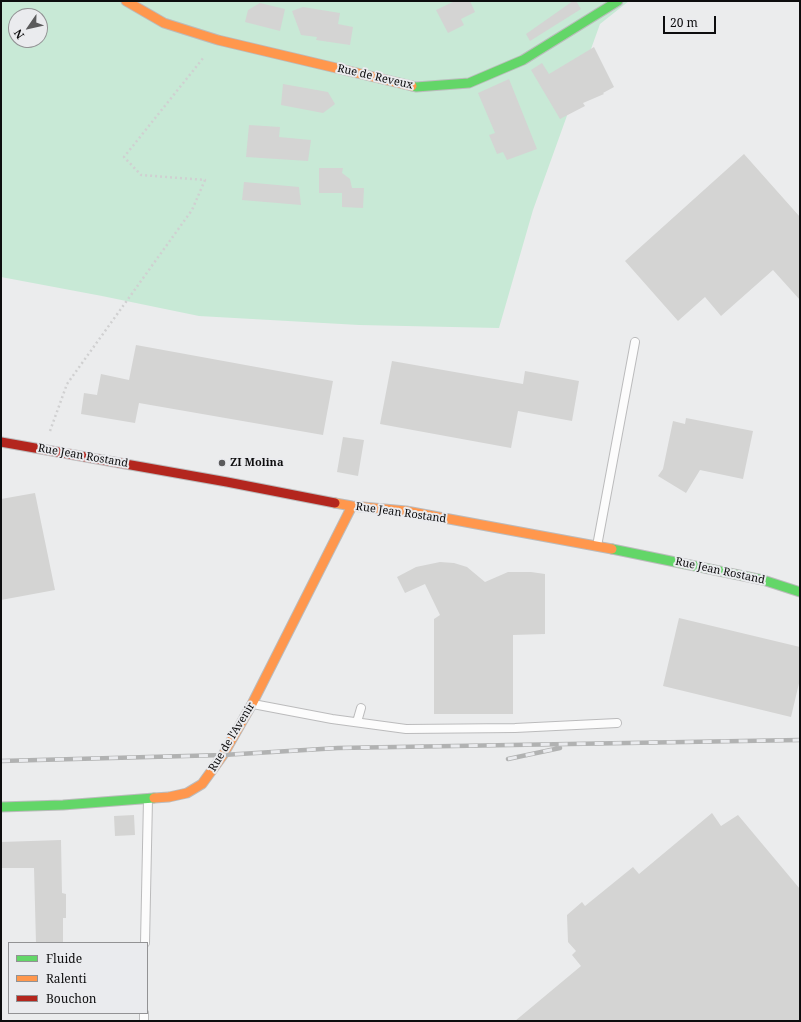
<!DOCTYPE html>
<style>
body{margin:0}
#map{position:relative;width:801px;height:1022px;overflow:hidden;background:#ebeced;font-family:"Noto Serif",serif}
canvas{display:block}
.frame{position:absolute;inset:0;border:2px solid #0d0d0e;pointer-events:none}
.legend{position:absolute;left:8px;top:942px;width:140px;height:72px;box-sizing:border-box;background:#eaebee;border:1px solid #929294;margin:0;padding:5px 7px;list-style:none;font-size:12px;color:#0d0d0e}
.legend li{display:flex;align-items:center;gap:8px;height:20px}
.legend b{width:20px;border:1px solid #929294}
.north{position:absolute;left:8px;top:8px;width:40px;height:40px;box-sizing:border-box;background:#eaebee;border:1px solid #929294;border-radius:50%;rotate:236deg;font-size:11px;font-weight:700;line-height:16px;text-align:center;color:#0d0d0e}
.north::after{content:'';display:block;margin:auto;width:14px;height:18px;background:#5b5b5c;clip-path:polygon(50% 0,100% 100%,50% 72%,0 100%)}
.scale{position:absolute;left:663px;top:16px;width:53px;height:18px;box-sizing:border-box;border:2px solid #0d0d0e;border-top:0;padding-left:5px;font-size:12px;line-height:14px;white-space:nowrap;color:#0d0d0e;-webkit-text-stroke:3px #eaebee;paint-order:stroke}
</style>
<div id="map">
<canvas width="801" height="1022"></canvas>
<div class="frame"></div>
<ul class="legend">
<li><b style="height:5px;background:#63d668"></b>Fluide</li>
<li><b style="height:5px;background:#ff974d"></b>Ralenti</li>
<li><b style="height:5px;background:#b3261e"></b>Bouchon</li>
</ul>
<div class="north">N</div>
<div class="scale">20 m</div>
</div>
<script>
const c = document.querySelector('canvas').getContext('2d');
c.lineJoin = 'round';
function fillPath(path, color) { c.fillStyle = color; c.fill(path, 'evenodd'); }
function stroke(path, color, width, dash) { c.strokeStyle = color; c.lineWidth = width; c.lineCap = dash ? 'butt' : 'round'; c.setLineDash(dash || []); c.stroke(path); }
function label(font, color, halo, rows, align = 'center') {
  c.font = font + ' "Noto Serif",serif'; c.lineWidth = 4; c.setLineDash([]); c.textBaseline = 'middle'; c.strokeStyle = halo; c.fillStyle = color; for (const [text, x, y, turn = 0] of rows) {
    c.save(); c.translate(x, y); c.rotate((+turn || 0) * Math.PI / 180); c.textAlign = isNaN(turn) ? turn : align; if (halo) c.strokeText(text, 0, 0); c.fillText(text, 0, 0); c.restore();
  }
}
fillPath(new Path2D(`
 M 1,1 L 629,1 L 600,24 L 533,210 L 499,328 L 359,325 L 199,316 L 102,296 L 1,277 ZM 16,16 L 40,16 L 40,40 L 16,40 Z`), '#c8e9d6');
fillPath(new Path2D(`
 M 455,1 L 470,1 L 475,12 L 461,19 L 464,25 L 448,33 L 436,10 Z
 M 573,1 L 576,1 L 581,9 L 530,41 L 526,34 Z
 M 260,3 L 285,9 L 280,31 L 245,22 L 248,10 Z
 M 303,7 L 340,13 L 338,24 L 353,27 L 350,45 L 316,40 L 317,37 L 301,35 L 292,11 Z
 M 594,47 L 614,87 L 603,93 L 604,94 L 583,103 L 585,106 L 560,119 L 531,70 L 542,63 L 549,74 Z
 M 509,79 L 537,149 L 507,160 L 503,152 L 497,154 L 489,135 L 495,133 L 478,93 Z
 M 283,84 L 328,92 L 335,104 L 323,113 L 281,105 Z
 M 249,125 L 280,127 L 279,137 L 311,140 L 308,161 L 246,157 Z
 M 744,154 L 800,217 L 800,300 L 773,270 L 721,316 L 705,297 L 678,321 L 625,261 Z
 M 319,168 L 343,168 L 342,173 L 350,179 L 352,188 L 364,188 L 363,208 L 342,207 L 342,193 L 319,193 Z
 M 244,182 L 299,187 L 301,205 L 242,200 Z
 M 136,345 L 333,381 L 323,435 L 139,403 L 135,423 L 81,414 L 84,393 L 97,395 L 101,374 L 129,380 Z
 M 392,361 L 523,384 L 525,371 L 579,381 L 572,421 L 518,411 L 511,448 L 380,424 Z
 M 686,418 L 753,431 L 743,479 L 700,470 L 686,493 L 658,476 L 663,469 L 673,421 L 685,424 Z
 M 343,437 L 364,440 L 358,476 L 337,472 Z
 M 35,493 L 55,590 L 1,600 L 1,499 Z
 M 440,562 L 454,563 L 467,567 L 485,582 L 508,572 L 531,572 L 545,574 L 545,634 L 513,635 L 513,714 L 434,714 L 434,619 L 440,615 L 425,584 L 405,593 L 397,577 L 416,567 Z
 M 679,618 L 800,647 L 800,679 L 791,717 L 663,686 Z
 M 712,813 L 721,826 L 738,815 L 800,889 L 800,1021 L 515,1021 L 581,966 L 572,955 L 576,951 L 568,942 L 567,915 L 582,902 L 585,906 L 633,867 L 639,874 Z
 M 134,815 L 135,835 L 115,836 L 114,816 Z
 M 61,840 L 62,893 L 66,894 L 66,918 L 63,918 L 63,943 L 36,943 L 34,868 L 1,868 L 1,842 Z`), '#d4d4d3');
const lane = new Path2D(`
 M 597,546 L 635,342
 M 253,704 L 332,719 L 406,729 L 515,728 L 617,723
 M 357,722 L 361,708
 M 145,943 L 148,799
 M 144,1021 L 144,1013`);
const fast = new Path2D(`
 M 412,86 L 416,87 L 469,83 L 523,60 L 618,1
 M 612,549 L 763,580 L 800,592
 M 1,807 L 63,805 L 154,798`);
const slow = new Path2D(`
 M 126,1 L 164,23 L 218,40 L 412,86
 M 335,503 L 352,506 L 406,511 L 612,549
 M 154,798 L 169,797 L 187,793 L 202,784 L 223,755 L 252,704 L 352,506`);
const jam = new Path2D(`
 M 1,442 L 227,482 L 335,503`);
stroke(lane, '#bbbbbc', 10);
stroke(fast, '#bbbbbc', 11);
stroke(slow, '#bbbbbc', 11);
stroke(jam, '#bbbbbc', 11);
stroke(new Path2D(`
 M 50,431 L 67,384 L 192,210 L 205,180 L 141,175 L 124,157 L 204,57`), '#d0d0d1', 2.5, [2, 3]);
stroke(lane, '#fcfcfc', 8);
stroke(fast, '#63d668', 9);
stroke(slow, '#ff974d', 9);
stroke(jam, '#b3261e', 9);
const rail = new Path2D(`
 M 508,759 L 560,748
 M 1,761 L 223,755 L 338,748 L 800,740`);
stroke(rail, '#b1b2b2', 4.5);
stroke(rail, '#eaebee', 3, [9]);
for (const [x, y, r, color] of [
 [222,463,4,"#5b5b5c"]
]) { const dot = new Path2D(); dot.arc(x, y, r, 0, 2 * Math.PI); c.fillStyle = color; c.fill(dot); stroke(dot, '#eaebee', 1.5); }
label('11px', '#0d0d0e', '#eaebee', [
 ["Rue de Reveux",375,77,13],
 ["Rue Jean Rostand",83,456,10],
 ["Rue Jean Rostand",401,513,8],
 ["Rue Jean Rostand",720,571,12],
 ["Rue de l'Avenir",232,737,-59]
]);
label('bold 11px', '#0d0d0e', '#eaebee', [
 ["ZI Molina",230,463]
], 'left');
</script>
